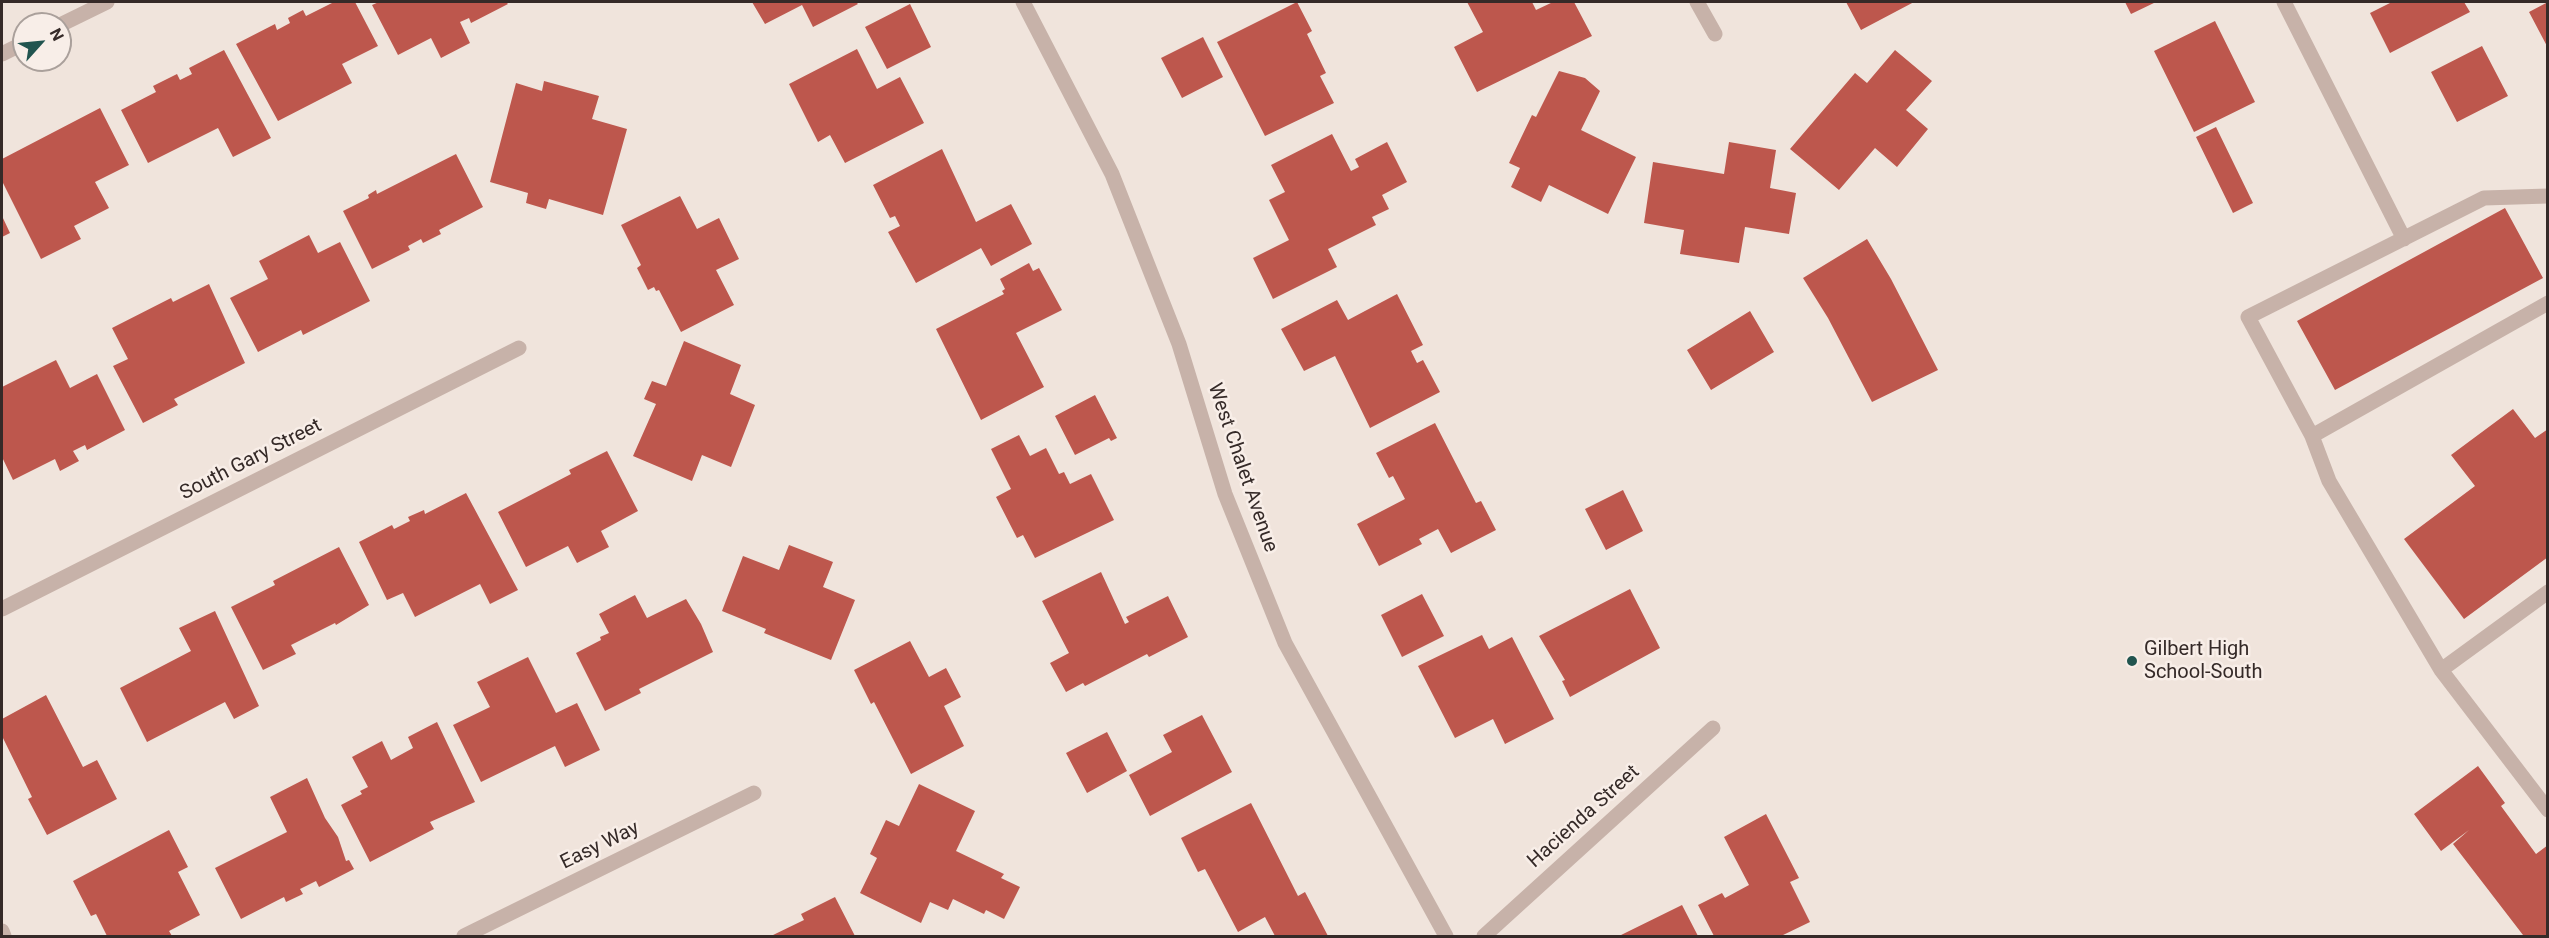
<!DOCTYPE html>
<style>
body{margin:0}
#map{position:relative;width:2549px;height:938px;overflow:hidden;background:#f0e4dc;font-family:Roboto,sans-serif}
canvas{display:block}
.frame{position:absolute;inset:0;border:3px solid #352a28;pointer-events:none}
.north{position:absolute;left:12px;top:12px;width:60px;height:60px;box-sizing:border-box;background:#f8eee8;border:2px solid #aaa09b;border-radius:50%;rotate:63deg;font-size:16px;font-weight:700;line-height:24px;text-align:center;color:#352a28}
.north::after{content:'';display:block;margin:auto;width:21px;height:27px;background:#21544f;clip-path:polygon(50% 0,100% 100%,50% 72%,0 100%)}
</style>
<div id="map">
<canvas width="2549" height="938"></canvas>
<div class="frame"></div>
<div class="north">N</div>
</div>
<script>
const c = document.querySelector('canvas').getContext('2d');
c.lineJoin = 'round';
function fillPath(path, color) { c.fillStyle = color; c.fill(path, 'evenodd'); }
function stroke(path, color, width, dash) { c.strokeStyle = color; c.lineWidth = width; c.lineCap = dash ? 'butt' : 'round'; c.setLineDash(dash || []); c.stroke(path); }
function label(font, color, halo, rows, align = 'center') {
  c.font = font + ' Roboto,sans-serif'; c.lineWidth = 5; c.setLineDash([]); c.textBaseline = 'middle'; c.strokeStyle = halo; c.fillStyle = color; for (const [text, x, y, turn = 0] of rows) {
    c.save(); c.translate(x, y); c.rotate((+turn || 0) * Math.PI / 180); c.textAlign = isNaN(turn) ? turn : align; if (halo) c.strokeText(text, 0, 0); c.fillText(text, 0, 0); c.restore();
  }
}
fillPath(new Path2D(`
 M 334,2 L 355,2 L 378,46 L 342,64 L 352,83 L 278,121 L 236,44 L 275,24 L 277,30 L 290,23 L 288,18 L 303,10 L 306,16 Z
 M 379,2 L 506,2 L 508,4 L 471,23 L 469,18 L 460,22 L 470,43 L 441,58 L 431,38 L 398,55 L 372,5 Z
 M 752,2 L 856,2 L 858,4 L 813,27 L 802,5 L 765,24 Z
 M 1297,2 L 1312,31 L 1307,34 L 1326,73 L 1320,76 L 1334,103 L 1265,136 L 1217,42 Z
 M 1467,2 L 1532,2 L 1536,10 L 1553,2 L 1574,2 L 1592,36 L 1477,92 L 1454,47 L 1483,32 Z
 M 1846,2 L 1914,2 L 1861,30 Z
 M 2125,2 L 2156,2 L 2131,14 Z
 M 2392,2 L 2464,2 L 2470,12 L 2390,53 L 2370,13 Z
 M 2548,2 L 2548,48 L 2529,12 Z
 M 910,4 L 931,47 L 887,69 L 865,27 Z
 M 2215,21 L 2255,102 L 2194,132 L 2154,51 Z
 M 1203,37 L 1223,77 L 1182,98 L 1161,58 Z
 M 2482,46 L 2508,96 L 2457,122 L 2431,72 Z
 M 857,49 L 877,89 L 900,77 L 924,123 L 845,163 L 830,135 L 818,142 L 789,84 Z
 M 224,50 L 271,138 L 233,157 L 218,128 L 148,163 L 121,110 L 156,92 L 153,86 L 177,74 L 180,80 L 192,74 L 189,68 Z
 M 1895,50 L 1932,81 L 1906,110 L 1928,129 L 1897,167 L 1875,148 L 1839,190 L 1790,149 L 1855,73 L 1867,83 Z
 M 1559,71 L 1585,78 L 1600,91 L 1581,130 L 1636,157 L 1608,214 L 1549,185 L 1541,202 L 1511,187 L 1520,168 L 1509,163 L 1532,115 L 1536,117 Z
 M 544,81 L 599,96 L 592,119 L 627,129 L 603,215 L 549,199 L 546,209 L 526,203 L 528,193 L 490,182 L 516,83 L 542,91 Z
 M 100,108 L 129,165 L 95,182 L 109,208 L 74,226 L 81,239 L 41,259 L 2,181 L 2,159 Z
 M 2216,127 L 2253,203 L 2233,213 L 2196,137 Z
 M 1332,134 L 1351,171 L 1359,167 L 1355,159 L 1387,142 L 1407,182 L 1382,195 L 1389,209 L 1372,217 L 1376,225 L 1328,249 L 1337,267 L 1273,299 L 1253,258 L 1289,240 L 1269,200 L 1285,192 L 1271,165 Z
 M 1729,142 L 1776,150 L 1770,188 L 1796,193 L 1789,234 L 1745,227 L 1739,263 L 1680,254 L 1684,230 L 1644,223 L 1653,162 L 1724,174 Z
 M 942,149 L 976,222 L 1011,204 L 1032,244 L 991,266 L 981,248 L 916,283 L 888,232 L 900,226 L 895,216 L 890,218 L 873,185 Z
 M 456,154 L 483,207 L 439,230 L 441,234 L 423,243 L 421,239 L 408,246 L 410,250 L 372,269 L 343,211 L 369,198 L 368,195 L 376,190 L 377,194 Z
 M 680,196 L 697,229 L 719,218 L 739,259 L 716,270 L 734,305 L 681,332 L 659,290 L 656,291 L 654,287 L 648,290 L 637,268 L 641,265 L 621,225 Z
 M 2505,208 L 2543,278 L 2335,390 L 2297,321 Z
 M 2,216 L 10,233 L 2,237 Z
 M 309,235 L 318,253 L 340,242 L 370,301 L 303,335 L 301,330 L 258,352 L 230,298 L 268,279 L 259,261 Z
 M 1867,239 L 1891,279 L 1938,370 L 1872,402 L 1828,318 L 1803,278 Z
 M 1029,263 L 1033,271 L 1039,268 L 1062,310 L 1016,333 L 1044,387 L 981,420 L 936,329 L 1004,294 L 1002,291 L 1005,289 L 1000,279 Z
 M 209,284 L 245,363 L 174,399 L 178,405 L 143,423 L 113,366 L 128,359 L 112,328 L 171,298 L 173,302 Z
 M 1397,294 L 1423,345 L 1411,351 L 1417,363 L 1423,360 L 1440,392 L 1370,428 L 1335,356 L 1304,371 L 1281,329 L 1337,300 L 1348,320 Z
 M 1750,311 L 1774,352 L 1711,390 L 1687,350 Z
 M 684,341 L 741,365 L 730,394 L 755,405 L 731,467 L 702,455 L 692,481 L 633,456 L 656,404 L 644,399 L 652,381 L 666,386 Z
 M 56,360 L 70,388 L 97,374 L 125,430 L 87,450 L 85,445 L 73,451 L 79,461 L 60,471 L 55,459 L 13,480 L 2,457 L 2,387 Z
 M 1095,395 L 1117,438 L 1111,441 L 1109,438 L 1075,455 L 1055,416 Z
 M 2513,409 L 2535,438 L 2548,429 L 2548,557 L 2464,619 L 2404,539 L 2475,486 L 2451,455 Z
 M 1435,423 L 1476,503 L 1481,501 L 1496,530 L 1451,553 L 1438,529 L 1419,539 L 1422,544 L 1379,566 L 1357,524 L 1405,499 L 1393,476 L 1389,478 L 1376,453 Z
 M 1019,435 L 1030,456 L 1046,448 L 1059,474 L 1064,472 L 1070,484 L 1091,474 L 1114,520 L 1035,558 L 1023,535 L 1017,538 L 996,497 L 1011,489 L 991,449 Z
 M 607,451 L 638,511 L 601,531 L 609,547 L 577,563 L 568,546 L 526,567 L 498,512 L 571,474 L 569,470 Z
 M 1623,490 L 1643,531 L 1606,550 L 1585,509 Z
 M 466,493 L 518,590 L 490,604 L 480,584 L 415,617 L 403,593 L 387,600 L 359,542 L 392,525 L 394,529 L 410,521 L 408,517 L 424,510 L 425,514 Z
 M 789,545 L 833,562 L 823,587 L 855,600 L 831,660 L 764,633 L 766,629 L 722,611 L 743,556 L 779,570 Z
 M 339,547 L 369,605 L 336,625 L 335,623 L 291,645 L 296,654 L 263,670 L 231,607 L 275,585 L 273,581 Z
 M 1101,572 L 1125,624 L 1129,622 L 1126,617 L 1168,596 L 1188,637 L 1149,657 L 1147,654 L 1085,686 L 1083,683 L 1066,692 L 1050,663 L 1069,653 L 1042,601 Z
 M 1630,589 L 1660,648 L 1570,697 L 1562,681 L 1565,680 L 1539,636 Z
 M 1422,594 L 1444,636 L 1402,657 L 1381,615 Z
 M 635,595 L 647,618 L 686,599 L 701,624 L 713,652 L 639,689 L 641,693 L 605,711 L 576,653 L 601,640 L 600,637 L 609,633 L 599,614 Z
 M 215,611 L 259,706 L 234,719 L 225,702 L 147,742 L 120,688 L 191,651 L 179,628 Z
 M 1482,635 L 1489,649 L 1512,637 L 1554,719 L 1505,744 L 1493,719 L 1455,738 L 1418,666 Z
 M 910,641 L 929,677 L 946,668 L 961,697 L 944,706 L 964,746 L 911,774 L 874,702 L 871,704 L 854,670 Z
 M 528,657 L 556,713 L 577,703 L 600,750 L 565,767 L 555,746 L 481,782 L 453,725 L 490,707 L 477,682 Z
 M 46,695 L 83,767 L 97,760 L 117,799 L 47,835 L 28,799 L 32,797 L 2,736 L 2,719 Z
 M 1202,715 L 1232,772 L 1150,816 L 1129,775 L 1172,752 L 1163,735 Z
 M 437,722 L 475,802 L 430,822 L 434,829 L 370,862 L 341,805 L 362,794 L 360,791 L 368,787 L 352,757 L 382,741 L 391,760 L 413,748 L 408,737 Z
 M 1107,732 L 1127,771 L 1087,793 L 1066,753 Z
 M 2478,766 L 2505,803 L 2501,806 L 2536,854 L 2548,845 L 2548,936 L 2520,936 L 2523,935 L 2453,844 L 2469,830 L 2441,851 L 2414,814 Z
 M 307,778 L 325,818 L 338,837 L 346,861 L 349,860 L 354,869 L 319,887 L 316,881 L 300,889 L 303,894 L 286,902 L 284,897 L 241,919 L 215,868 L 287,832 L 270,797 Z
 M 919,784 L 975,811 L 956,851 L 1004,874 L 1001,878 L 1020,887 L 1004,919 L 986,910 L 984,914 L 953,899 L 948,910 L 930,902 L 921,923 L 860,893 L 877,858 L 870,854 L 886,820 L 899,826 Z
 M 1251,803 L 1298,896 L 1305,892 L 1328,936 L 1275,936 L 1265,917 L 1238,932 L 1205,869 L 1198,872 L 1181,838 Z
 M 1766,814 L 1799,878 L 1790,882 L 1810,922 L 1781,936 L 1714,936 L 1698,905 L 1722,893 L 1725,898 L 1749,885 L 1724,837 Z
 M 169,830 L 188,867 L 178,872 L 200,915 L 169,931 L 172,936 L 107,936 L 96,914 L 91,916 L 73,881 Z
 M 835,897 L 855,936 L 771,936 L 804,920 L 801,914 Z
 M 1682,905 L 1698,936 L 1619,936 Z`), '#bd574d');
stroke(new Path2D(`
 M 2284,2 L 2404,239
 M 2548,196 L 2484,198 L 2248,317 L 2312,436 L 2548,303
 M 2312,436 L 2329,481 L 2441,670 L 2548,810
 M 2441,670 L 2548,592`), '#c7b2a9', 15);
stroke(new Path2D(`
 M 1023,2 L 1112,174 L 1179,344 L 1225,494 L 1285,643 L 1446,936
 M 1697,2 L 1715,34
 M 2,609 L 519,348
 M 2,931 L 4,936
 M 464,936 L 754,793
 M 1484,936 L 1713,728`), '#c7b2a9', 15);
stroke(new Path2D(`
 M 60,25 L 107,2
 M 2,54 L 24,43`), '#c7b2a9', 15);
for (const [x, y, r, color] of [
 [2132,661,6,"#21544f"]
]) { const dot = new Path2D(); dot.arc(x, y, r, 0, 2 * Math.PI); c.fillStyle = color; c.fill(dot); stroke(dot, '#f8eee8', 2); }
label('20px', '#352a28', '#f8eee8', [
 ["South Gary Street",251,460,-27],
 ["West Chalet Avenue",1242,468,71],
 ["Hacienda Street",1584,817,-42],
 ["Easy Way",600,846,-26]
]);
label('20px', '#352a28', '#f8eee8', [
 ["Gilbert High",2144,650],
 ["School-South",2144,673]
], 'left');
</script>
